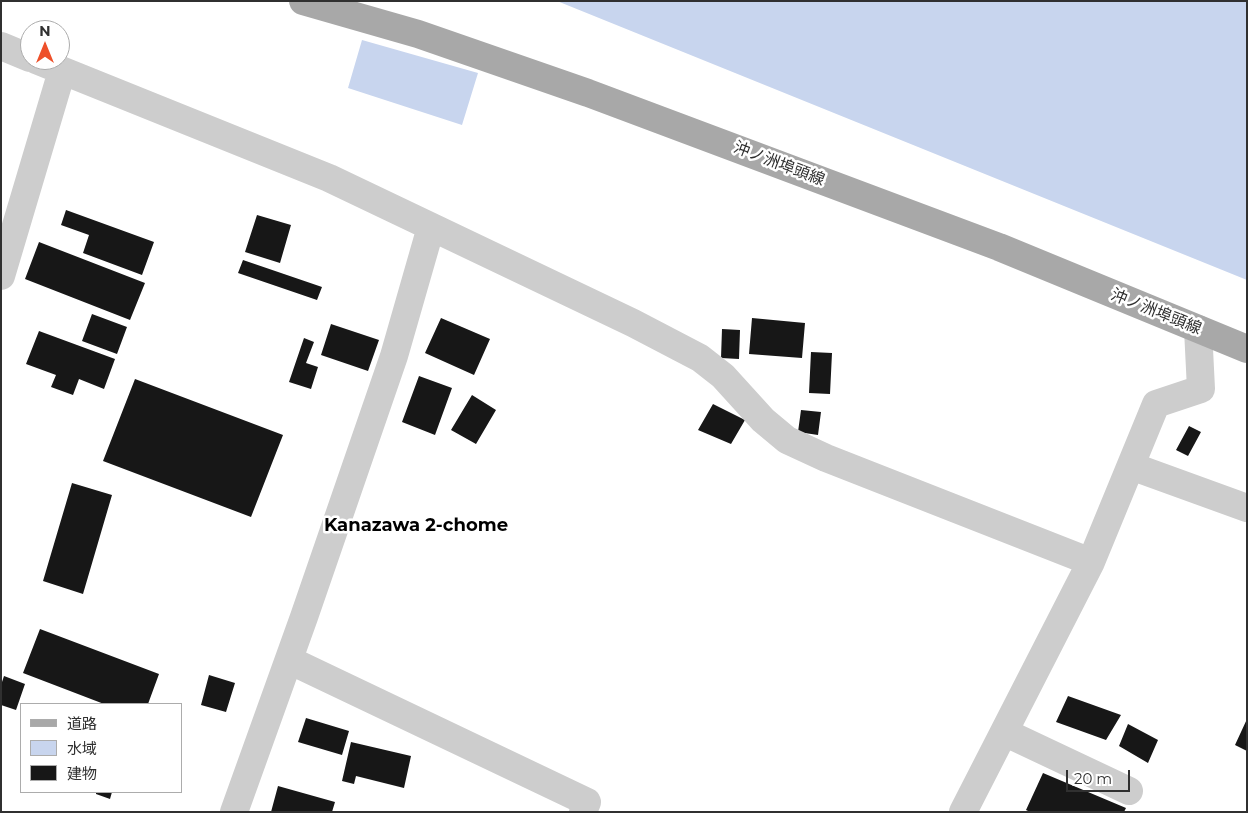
<!DOCTYPE html>
<meta charset="utf-8">
<style>
body{margin:0}
#map{position:relative;width:1248px;height:813px;overflow:hidden;background:#fff;font-family:Montserrat,"Noto Sans JP",sans-serif}
canvas{display:block}
.frame{position:absolute;inset:0;border:2px solid #303030;pointer-events:none}
.legend{position:absolute;left:20px;top:703px;width:162px;height:90px;box-sizing:border-box;background:#fff;border:1px solid #acacac;margin:0;padding:6px 9px;list-style:none;font-size:15px;color:#303030}
.legend li{display:flex;align-items:center;gap:10px;height:25px}
.legend b{width:25px;border:1px solid #acacac}
.north{position:absolute;left:20px;top:20px;width:50px;height:50px;box-sizing:border-box;background:#fff;border:1px solid #acacac;border-radius:50%;rotate:0deg;font-size:14px;font-weight:700;line-height:20px;text-align:center;color:#303030}
.north::after{content:'';display:block;margin:auto;width:18px;height:22px;background:#ee502a;clip-path:polygon(50% 0,100% 100%,50% 72%,0 100%)}
.scale{position:absolute;left:1066px;top:770px;width:64px;height:22px;box-sizing:border-box;border:2px solid #303030;border-top:0;padding-left:6px;font-size:15px;line-height:18px;white-space:nowrap;color:#303030;-webkit-text-stroke:4px #fff;paint-order:stroke}
</style>
<div id="map">
<canvas width="1248" height="813"></canvas>
<div class="frame"></div>
<ul class="legend">
<li><b style="height:6px;background:#a8a8a8"></b>道路</li>
<li><b style="height:14px;background:#c8d5ee"></b>水域</li>
<li><b style="height:14px;background:#171717"></b>建物</li>
</ul>
<div class="north">N</div>
<div class="scale">20 m</div>
</div>
<script>
const c = document.querySelector('canvas').getContext('2d');
c.lineJoin = 'round';
function fillPath(path, color) { c.fillStyle = color; c.fill(path, 'evenodd'); }
function stroke(path, color, width, dash) { c.strokeStyle = color; c.lineWidth = width; c.lineCap = dash ? 'butt' : 'round'; c.setLineDash(dash || []); c.stroke(path); }
function label(font, color, halo, rows, align = 'center') {
  c.font = font + ' Montserrat,"Noto Sans JP",sans-serif'; c.lineWidth = 5; c.setLineDash([]); c.textBaseline = 'middle'; c.strokeStyle = halo; c.fillStyle = color; for (const [text, x, y, turn = 0] of rows) {
    c.save(); c.translate(x, y); c.rotate((+turn || 0) * Math.PI / 180); c.textAlign = isNaN(turn) ? turn : align; if (halo) c.strokeText(text, 0, 0); c.fillText(text, 0, 0); c.restore();
  }
}
fillPath(new Path2D(`
 M 557,1 L 1247,1 L 1247,280 Z
 M 362,40 L 478,73 L 462,125 L 348,88 Z`), '#c8d5ee');
fillPath(new Path2D(`
 M 66,210 L 154,242 L 142,275 L 83,253 L 89,235 L 61,225 Z
 M 257,215 L 291,225 L 280,263 L 245,252 Z
 M 39,242 L 145,283 L 130,320 L 25,279 Z
 M 243,260 L 322,287 L 317,300 L 238,273 Z
 M 92,314 L 127,327 L 117,354 L 82,341 Z
 M 441,318 L 490,339 L 474,375 L 425,353 Z
 M 752,318 L 805,323 L 802,358 L 749,354 Z
 M 331,324 L 379,340 L 368,371 L 321,355 Z
 M 722,329 L 740,330 L 739,359 L 721,358 Z
 M 39,331 L 115,359 L 104,389 L 79,379 L 73,395 L 51,387 L 56,375 L 26,364 Z
 M 304,338 L 314,342 L 306,363 L 318,367 L 311,389 L 289,382 Z
 M 811,352 L 832,353 L 830,394 L 809,393 Z
 M 419,376 L 452,388 L 435,435 L 402,422 Z
 M 135,379 L 283,435 L 251,517 L 103,461 Z
 M 472,395 L 496,410 L 476,444 L 451,430 Z
 M 713,404 L 745,420 L 731,444 L 698,430 Z
 M 801,410 L 821,412 L 818,435 L 798,432 Z
 M 1189,426 L 1201,432 L 1188,456 L 1176,450 Z
 M 72,483 L 112,495 L 83,594 L 43,581 Z
 M 40,629 L 159,674 L 148,704 L 104,704 L 23,673 Z
 M 209,675 L 235,683 L 226,712 L 201,705 Z
 M 4,676 L 25,684 L 16,710 L 1,705 L 1,685 Z
 M 1068,696 L 1121,715 L 1106,740 L 1056,722 Z
 M 306,718 L 349,731 L 342,755 L 298,742 Z
 M 1247,719 L 1247,751 L 1235,745 Z
 M 1128,724 L 1158,740 L 1148,763 L 1119,746 Z
 M 351,742 L 411,756 L 404,788 L 356,776 L 354,784 L 342,781 Z
 M 1043,773 L 1126,808 L 1124,812 L 1030,812 L 1026,810 Z
 M 278,786 L 335,802 L 332,812 L 271,812 Z
 M 96,792 L 112,792 L 110,799 L 96,794 Z`), '#171717');
stroke(new Path2D(`
 M 1,46 L 30,58
 M 36,60 L 329,178 L 633,323 L 700,358 L 723,376 L 763,420 L 787,440 L 826,458 L 1091,562
 M 1,276 L 62,71
 M 1131,466 L 1247,508
 M 289,660 L 587,802 L 583,812
 M 1004,732 L 1129,791
 M 234,812 L 304,617 L 394,356 L 431,227
 M 963,812 L 1091,562 L 1156,404 L 1201,389 L 1198,329`), '#cdcdcd', 28);
stroke(new Path2D(`
 M 303,1 L 418,34 L 588,93 L 999,247 L 1247,349`), '#a8a8a8', 28);
label('16px', '#303030', '#fff', [
 ["沖ノ洲埠頭線",779,164,21],
 ["沖ノ洲埠頭線",1156,312,22]
]);
label('bold 18px', '#000', '#fff', [
 ["Kanazawa 2-chome",416,526]
]);
</script>
